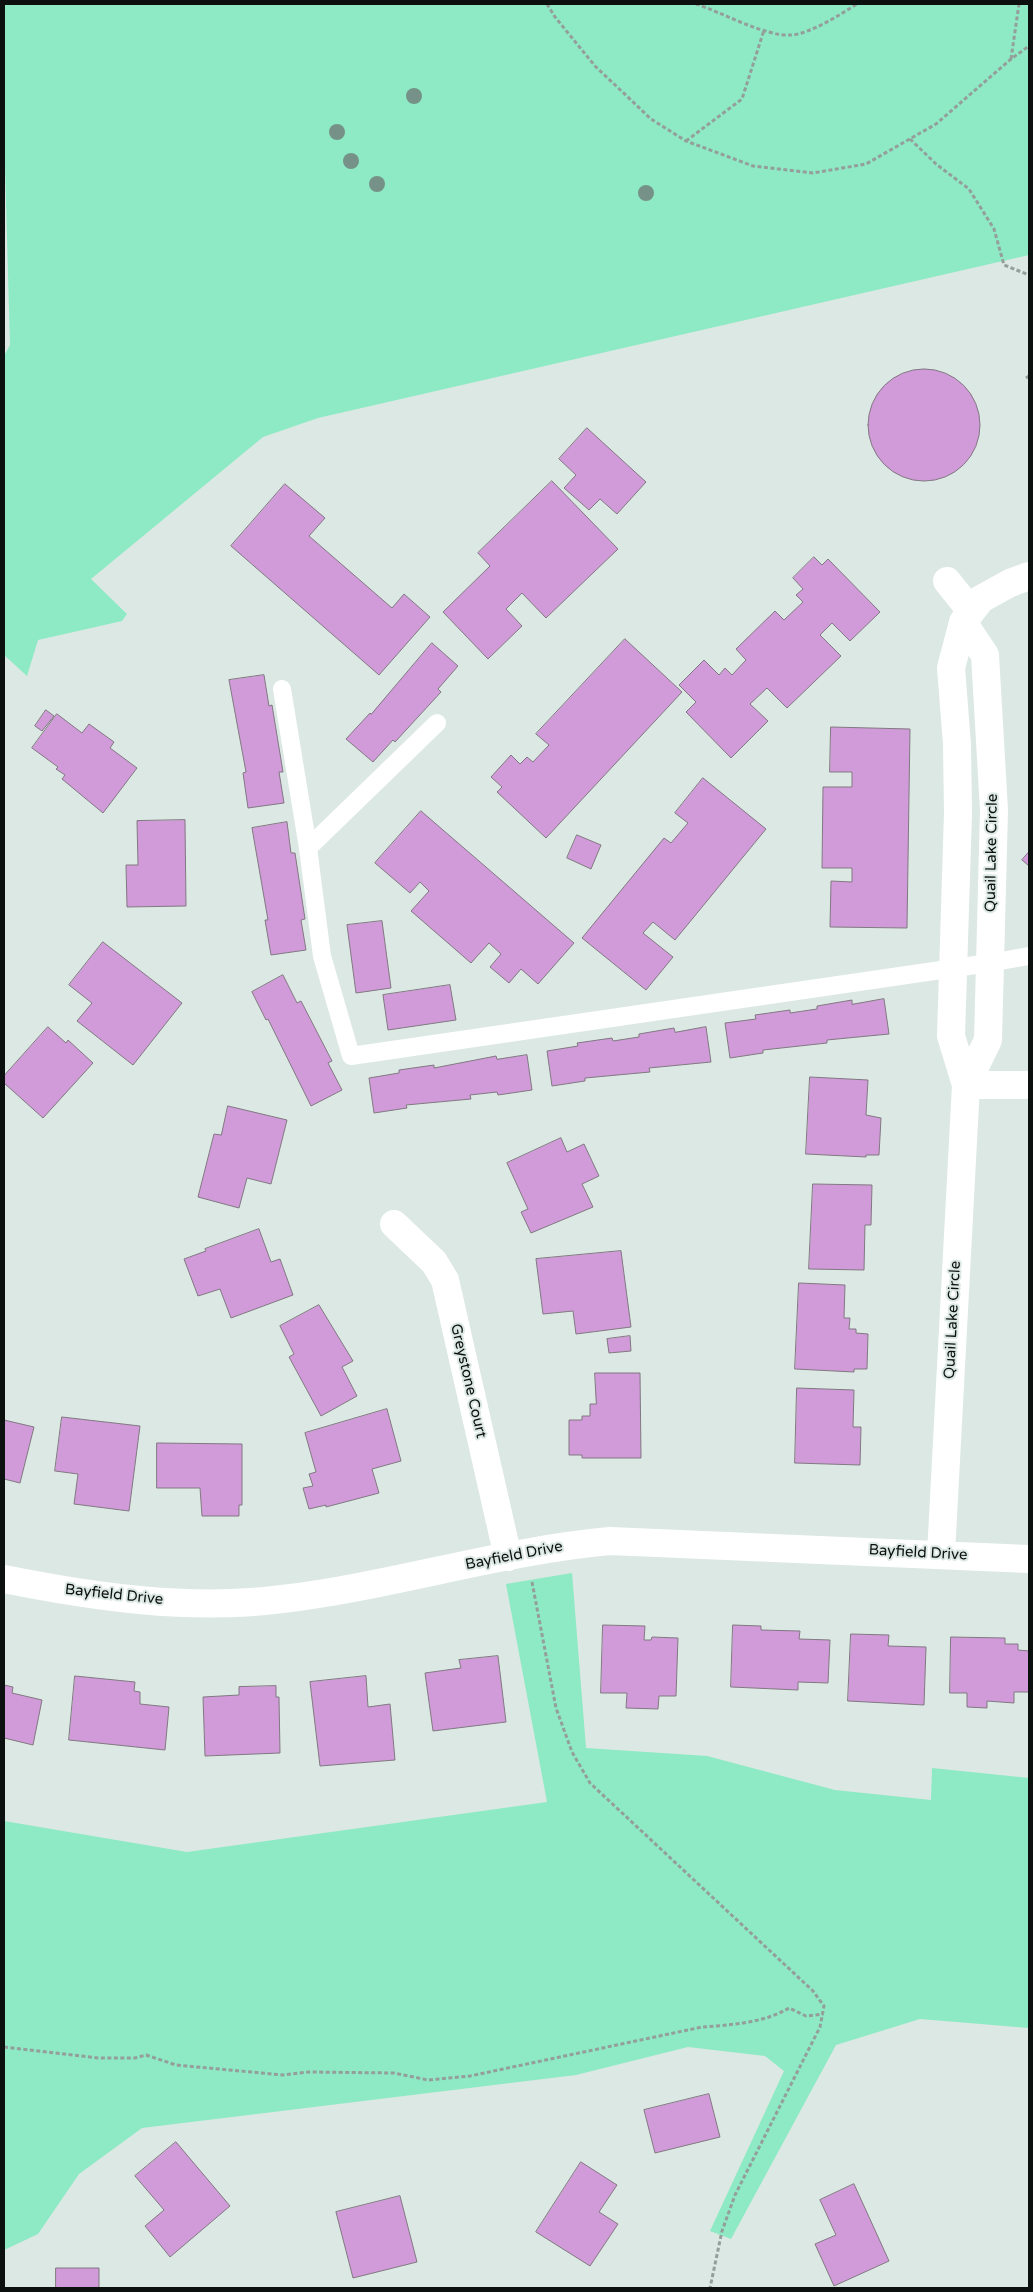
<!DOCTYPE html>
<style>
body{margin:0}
#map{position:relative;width:1033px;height:2292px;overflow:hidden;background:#dce8e3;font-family:"Varela Round",sans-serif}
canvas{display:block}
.frame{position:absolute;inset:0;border:5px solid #0c100e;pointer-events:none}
</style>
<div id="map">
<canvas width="1033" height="2292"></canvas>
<div class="frame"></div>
</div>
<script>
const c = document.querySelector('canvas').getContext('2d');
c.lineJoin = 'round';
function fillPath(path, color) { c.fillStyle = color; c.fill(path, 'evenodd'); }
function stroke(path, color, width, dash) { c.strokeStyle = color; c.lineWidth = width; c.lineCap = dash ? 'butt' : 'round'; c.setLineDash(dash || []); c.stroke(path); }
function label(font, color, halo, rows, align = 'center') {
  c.font = font + ' "Varela Round",sans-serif'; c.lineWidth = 4; c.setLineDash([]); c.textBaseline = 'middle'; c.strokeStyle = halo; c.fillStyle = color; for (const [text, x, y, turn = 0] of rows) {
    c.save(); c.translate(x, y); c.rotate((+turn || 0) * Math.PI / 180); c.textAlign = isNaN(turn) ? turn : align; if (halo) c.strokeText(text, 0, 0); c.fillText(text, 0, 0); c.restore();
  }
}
fillPath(new Path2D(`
 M 4,4 L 1029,4 L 1029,255 L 318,418 L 263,437 L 91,579 L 127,614 L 122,621 L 38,640 L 27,676 L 4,655 L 4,356 L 10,345 L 4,130 Z
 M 572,1573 L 586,1748 L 707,1756 L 835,1790 L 931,1800 L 932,1768 L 1029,1778 L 1029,2028 L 920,2019 L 836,2045 L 731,2239 L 710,2231 L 784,2071 L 765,2056 L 688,2047 L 576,2075 L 142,2128 L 79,2174 L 38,2234 L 4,2250 L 4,1821 L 187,1852 L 547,1802 L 506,1584 Z`), '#8deac5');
const building = new Path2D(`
 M868 425a56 56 0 1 1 112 0a56 56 0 1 1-112 0Z
 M 587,428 L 646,482 L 617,514 L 600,499 L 589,510 L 564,488 L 576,475 L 559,459 Z
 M 552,481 L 618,549 L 546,618 L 522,593 L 506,609 L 522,626 L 488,659 L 443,612 L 490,566 L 478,553 Z
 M 285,484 L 325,518 L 309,536 L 392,608 L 404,594 L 430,617 L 379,675 L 231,546 Z
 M 814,557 L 822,565 L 828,559 L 880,612 L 850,641 L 832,623 L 820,635 L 841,656 L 787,708 L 767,688 L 750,704 L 768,721 L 731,758 L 686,712 L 696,702 L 679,685 L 704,660 L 719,675 L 725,668 L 732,675 L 746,660 L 736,649 L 775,611 L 784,620 L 803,602 L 796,595 L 803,589 L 793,578 Z
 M 625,639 L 682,692 L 546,838 L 497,792 L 502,787 L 491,777 L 511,755 L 520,764 L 527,757 L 533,762 L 549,745 L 536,734 Z
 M 432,643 L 458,666 L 438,689 L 441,692 L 395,742 L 393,740 L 373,762 L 346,739 L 370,713 L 371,714 Z
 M 264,675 L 269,706 L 272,705 L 283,772 L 279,772 L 284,803 L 248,808 L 243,773 L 246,772 L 229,680 Z
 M 46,710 L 54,716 L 42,731 L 35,726 Z
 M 57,714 L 82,733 L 89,724 L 114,742 L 110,748 L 137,768 L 103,813 L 62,779 L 65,775 L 56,769 L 58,767 L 32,748 Z
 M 831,727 L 910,729 L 907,928 L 830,927 L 831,881 L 852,882 L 852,868 L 822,868 L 823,787 L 852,787 L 852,772 L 830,772 Z
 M 703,778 L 766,829 L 675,940 L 653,922 L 643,933 L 673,957 L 646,990 L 582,938 L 664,838 L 671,843 L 688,823 L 675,813 Z
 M 421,811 L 574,943 L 538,984 L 521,969 L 509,983 L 490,967 L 501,954 L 489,943 L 471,963 L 411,911 L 429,891 L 420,882 L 410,893 L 375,863 Z
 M 185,820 L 186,906 L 127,907 L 126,865 L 138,865 L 137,821 Z
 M 287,822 L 291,853 L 295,853 L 305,919 L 301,920 L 306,950 L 271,955 L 265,920 L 268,920 L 252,828 Z
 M 577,835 L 601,845 L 591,869 L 567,858 Z
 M 1029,852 L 1029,866 L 1022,860 Z
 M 382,921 L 391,988 L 356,993 L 347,925 Z
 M 103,942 L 182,1003 L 133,1065 L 77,1021 L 92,1003 L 69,985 Z
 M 283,975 L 297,1003 L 301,1001 L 332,1061 L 328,1063 L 342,1090 L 311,1106 L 268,1019 L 266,1020 L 252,992 Z
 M 450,985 L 456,1020 L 388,1030 L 383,995 Z
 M 884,999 L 889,1034 L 827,1040 L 827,1043 L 763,1050 L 763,1053 L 730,1058 L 725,1023 L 756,1019 L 755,1015 L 790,1010 L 790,1013 L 817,1009 L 817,1006 L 852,1000 L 852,1004 Z
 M 48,1027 L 66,1043 L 68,1040 L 93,1063 L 43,1118 L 4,1083 L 4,1076 Z
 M 706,1027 L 711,1062 L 649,1068 L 650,1072 L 585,1078 L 585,1081 L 552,1086 L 547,1051 L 578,1046 L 577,1043 L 612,1038 L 613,1041 L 639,1037 L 639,1034 L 674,1028 L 675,1032 Z
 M 527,1055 L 532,1090 L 498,1095 L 497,1092 L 470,1095 L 471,1099 L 406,1105 L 407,1108 L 374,1113 L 369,1078 L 399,1073 L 399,1070 L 434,1065 L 434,1068 L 496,1056 L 497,1059 Z
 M 810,1077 L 868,1080 L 866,1115 L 881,1118 L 879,1155 L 866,1155 L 866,1157 L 806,1154 Z
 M 228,1106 L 287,1120 L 271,1184 L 247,1178 L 239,1208 L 198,1197 L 214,1134 L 221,1135 Z
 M 561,1138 L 567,1152 L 584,1144 L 599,1176 L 582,1184 L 593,1207 L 531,1233 L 521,1212 L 528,1209 L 507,1163 Z
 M 813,1184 L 872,1185 L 871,1225 L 865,1225 L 864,1270 L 809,1269 Z
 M 259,1229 L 271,1262 L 280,1259 L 293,1295 L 231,1318 L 220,1289 L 198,1296 L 184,1259 L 206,1251 L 205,1249 Z
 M 621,1251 L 631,1327 L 576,1334 L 573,1311 L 543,1314 L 536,1259 Z
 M 799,1283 L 845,1285 L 844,1318 L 850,1318 L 849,1329 L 856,1329 L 856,1333 L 868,1334 L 867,1369 L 854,1369 L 854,1372 L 795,1369 Z
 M 319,1305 L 353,1361 L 342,1367 L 357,1396 L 321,1416 L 289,1357 L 294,1354 L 280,1326 Z
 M 630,1336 L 631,1351 L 609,1353 L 607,1339 Z
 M 595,1373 L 640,1373 L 641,1458 L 582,1458 L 582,1455 L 569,1455 L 569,1420 L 582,1420 L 582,1416 L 590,1416 L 590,1404 L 596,1404 Z
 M 797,1388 L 854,1390 L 853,1427 L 861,1427 L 860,1465 L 795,1463 Z
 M 387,1409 L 401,1461 L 372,1469 L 379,1493 L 326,1507 L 326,1505 L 309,1509 L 303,1488 L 313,1486 L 309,1474 L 316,1472 L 305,1433 Z
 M 62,1417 L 140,1426 L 129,1511 L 74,1504 L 78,1474 L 55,1471 Z
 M 4,1420 L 34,1427 L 20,1483 L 4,1479 Z
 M 157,1443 L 242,1444 L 242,1505 L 239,1505 L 239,1516 L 202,1516 L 200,1488 L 157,1488 Z
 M 603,1625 L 645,1626 L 644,1640 L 651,1640 L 652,1637 L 678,1638 L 676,1696 L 659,1696 L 658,1709 L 626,1708 L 627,1693 L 601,1693 Z
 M 733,1625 L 761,1626 L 761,1630 L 800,1631 L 799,1639 L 830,1640 L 828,1683 L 798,1682 L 798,1690 L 731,1687 Z
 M 851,1634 L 889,1635 L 888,1646 L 926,1647 L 924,1705 L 848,1701 Z
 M 951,1637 L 1005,1638 L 1005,1644 L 1018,1644 L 1018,1650 L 1029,1651 L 1029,1692 L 1014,1692 L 1014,1703 L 987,1701 L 987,1708 L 967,1707 L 967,1693 L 950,1693 Z
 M 498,1656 L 506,1722 L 433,1731 L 425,1673 L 461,1668 L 459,1660 Z
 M 75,1676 L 135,1682 L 134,1691 L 140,1692 L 140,1704 L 169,1707 L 165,1750 L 69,1740 Z
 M 366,1676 L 368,1707 L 390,1704 L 395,1760 L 320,1766 L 310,1682 Z
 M 4,1685 L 13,1687 L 12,1693 L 42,1700 L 33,1745 L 4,1738 Z
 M 276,1686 L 276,1697 L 279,1697 L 280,1753 L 205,1756 L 203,1697 L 239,1695 L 239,1687 Z
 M 709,2094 L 720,2137 L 655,2153 L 644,2110 Z
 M 176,2142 L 230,2206 L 170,2257 L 145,2226 L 164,2210 L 135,2176 Z
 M 581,2162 L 617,2185 L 599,2212 L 618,2224 L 590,2266 L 536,2232 Z
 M 854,2184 L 889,2261 L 834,2286 L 815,2244 L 836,2235 L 820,2200 Z
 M 400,2196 L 417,2262 L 353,2278 L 336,2212 Z
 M 56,2268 L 99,2268 L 99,2288 L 56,2288 Z`);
fillPath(building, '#d19ad9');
stroke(building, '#807981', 1);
stroke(new Path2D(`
 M 547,4 L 555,17 L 595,66 L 651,119 L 686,141 L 753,166 L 813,173 L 866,164 L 936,124 L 1011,59 L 1029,46
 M 696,4 C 721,12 766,37 791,35 C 810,34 841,14 857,4
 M 1011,59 L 1019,4
 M 910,139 L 936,164 L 969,189 L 994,229 L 1004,265 L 1029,275
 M 686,141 L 742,99 L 764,30
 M 1026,378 L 1029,376
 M 532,1582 L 556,1708 L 572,1752 L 590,1783 L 813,1991 L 824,2006 L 820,2027 L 735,2195 L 722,2231 L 710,2288
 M 4,2047 L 98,2058 L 135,2058 L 146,2055 L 176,2065 L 283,2075 L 309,2072 L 394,2073 L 428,2080 L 470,2076 L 702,2027 C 730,2025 764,2023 789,2008 L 806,2016 L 823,2014`), '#949e9a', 3, [4, 2.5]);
stroke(new Path2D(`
 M 282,689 L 308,848 L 322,956 L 351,1056 L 989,963 L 1029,956
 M 308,848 L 437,723`), '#fff', 18);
stroke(new Path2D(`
 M 947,581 L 971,611
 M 963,622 L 985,655 L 994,810 L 988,1040 L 966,1085
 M 966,1085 L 1029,1085
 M 394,1224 L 434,1262 L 445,1280 L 508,1557
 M 941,1554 L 966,1085 L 951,1036 L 958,813 L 957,744 L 951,668 L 963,622 L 981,599 L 1010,583 L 1029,576
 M 4,1579 C 94,1597 190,1611 282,1599 C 392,1586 499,1551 610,1541 L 1029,1559`), '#fff', 28);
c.fillStyle = '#769288';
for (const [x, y] of [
 [414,96],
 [337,132],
 [351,161],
 [377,184],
 [646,193]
]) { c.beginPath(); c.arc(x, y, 8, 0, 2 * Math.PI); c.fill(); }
label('15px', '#0c100e', '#dce8e3', [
 ["Quail Lake Circle",992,853,-89],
 ["Quail Lake Circle",953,1320,-87],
 ["Greystone Court",468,1381,77],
 ["Bayfield Drive",918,1553,3],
 ["Bayfield Drive",514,1556,-11],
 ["Bayfield Drive",114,1595,6]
]);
</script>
